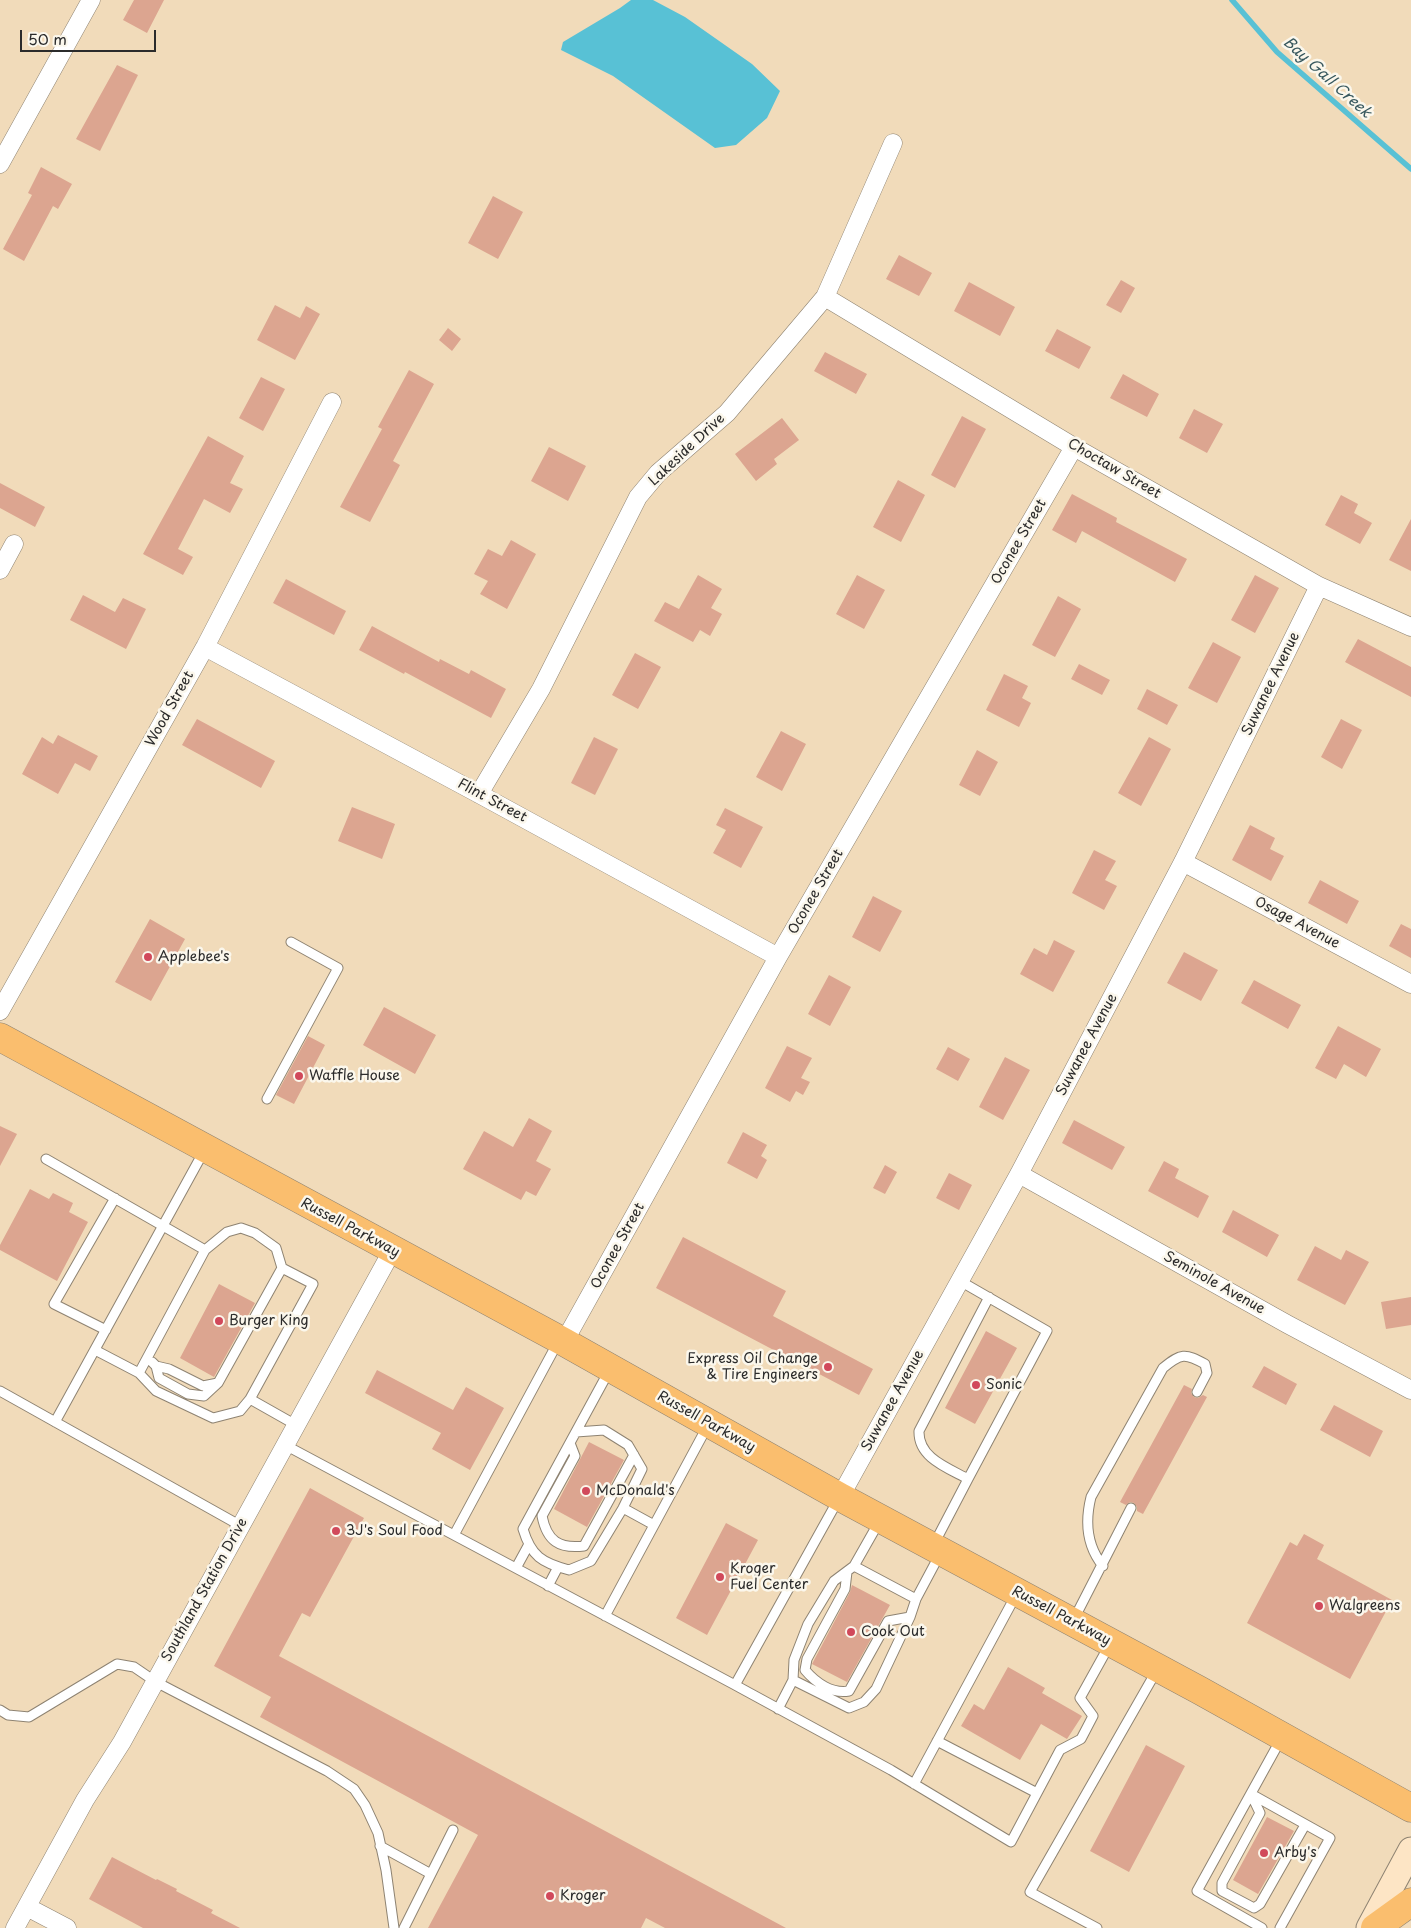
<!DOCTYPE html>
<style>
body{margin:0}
#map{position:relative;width:1411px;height:1928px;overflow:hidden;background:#f1dbba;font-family:"Playpen Sans",sans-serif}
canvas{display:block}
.scale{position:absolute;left:20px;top:30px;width:136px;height:22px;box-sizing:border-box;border:2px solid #2b2b2b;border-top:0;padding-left:6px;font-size:15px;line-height:18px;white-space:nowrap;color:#2b2b2b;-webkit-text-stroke:4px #fbf7ec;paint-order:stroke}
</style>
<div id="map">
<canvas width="1411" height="1928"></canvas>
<div class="scale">50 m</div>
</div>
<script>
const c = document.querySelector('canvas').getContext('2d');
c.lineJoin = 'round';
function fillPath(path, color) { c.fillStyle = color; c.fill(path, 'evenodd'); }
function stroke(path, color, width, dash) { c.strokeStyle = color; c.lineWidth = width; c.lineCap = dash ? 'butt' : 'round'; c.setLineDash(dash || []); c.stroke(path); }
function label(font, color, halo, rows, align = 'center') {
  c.font = font + ' "Playpen Sans",sans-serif'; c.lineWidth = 5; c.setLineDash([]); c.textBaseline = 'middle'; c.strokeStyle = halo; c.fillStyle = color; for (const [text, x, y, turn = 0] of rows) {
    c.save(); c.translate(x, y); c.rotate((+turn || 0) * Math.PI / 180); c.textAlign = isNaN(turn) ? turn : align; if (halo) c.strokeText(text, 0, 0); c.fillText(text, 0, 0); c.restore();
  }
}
fillPath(new Path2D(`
 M 631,0 L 653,0 L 685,17 L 752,64 L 780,91 L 767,118 L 736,145 L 715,148 L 613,76 L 561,50 L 563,42 L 620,8 Z`), '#58c1d5');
stroke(new Path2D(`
 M 1232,0 L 1277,52 L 1411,169`), '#58c1d5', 5.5);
fillPath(new Path2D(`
 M 134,0 L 164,0 L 147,33 L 123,20 Z
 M 117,65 L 138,75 L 100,151 L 76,139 Z
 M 41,167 L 72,184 L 58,209 L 53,206 L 24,261 L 3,249 L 32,195 L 28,193 Z
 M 493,196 L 523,212 L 498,259 L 468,243 Z
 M 899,255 L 932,273 L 919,296 L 886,279 Z
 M 1121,280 L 1135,288 L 1121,313 L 1106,305 Z
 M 969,282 L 1015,307 L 1000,336 L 954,311 Z
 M 275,305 L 300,318 L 306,306 L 320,314 L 295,360 L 257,340 Z
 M 448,328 L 461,339 L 452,351 L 439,340 Z
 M 1057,329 L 1091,347 L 1079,369 L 1045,351 Z
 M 825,352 L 867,374 L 856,394 L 814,371 Z
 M 409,370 L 434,384 L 393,461 L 400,465 L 370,522 L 340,507 L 382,429 L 378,427 Z
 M 1123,374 L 1159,394 L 1147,417 L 1110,398 Z
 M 261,377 L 285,389 L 263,431 L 239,418 Z
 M 1194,409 L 1223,424 L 1207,453 L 1179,438 Z
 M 962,416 L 986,429 L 955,488 L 931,475 Z
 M 782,418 L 799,440 L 774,459 L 777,464 L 756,481 L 735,454 Z
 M 208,436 L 244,456 L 230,483 L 243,489 L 230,513 L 204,499 L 178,549 L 193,557 L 183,575 L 143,554 Z
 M 549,447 L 586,466 L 568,501 L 531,481 Z
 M 898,480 L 925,495 L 901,542 L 873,527 Z
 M 0,483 L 45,507 L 35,527 L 0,508 Z
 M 1072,494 L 1117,518 L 1116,522 L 1187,559 L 1175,582 L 1082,531 L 1076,543 L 1052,530 Z
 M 1341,495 L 1358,504 L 1354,513 L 1372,523 L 1360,544 L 1325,525 Z
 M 1411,519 L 1411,571 L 1389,560 Z
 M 511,540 L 536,554 L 507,609 L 480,594 L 488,581 L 474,574 L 488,549 L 502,556 Z
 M 698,575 L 722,589 L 711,608 L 722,614 L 710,636 L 700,630 L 693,642 L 654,621 L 665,602 L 679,609 Z
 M 857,575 L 885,590 L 864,629 L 836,614 Z
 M 1255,575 L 1279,588 L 1255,633 L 1231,620 Z
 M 286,579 L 346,611 L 334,635 L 273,603 Z
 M 83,595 L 115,612 L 123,598 L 146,609 L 126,649 L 70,620 Z
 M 1058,596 L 1081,609 L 1055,657 L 1032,645 Z
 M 372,626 L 439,662 L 440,659 L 469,674 L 471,670 L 506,689 L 491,718 L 405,672 L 404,674 L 359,650 Z
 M 1358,639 L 1411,667 L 1411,697 L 1345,662 Z
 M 1213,642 L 1241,657 L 1217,703 L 1188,688 Z
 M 635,653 L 661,667 L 638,709 L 612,695 Z
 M 1079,664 L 1110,680 L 1102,695 L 1071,679 Z
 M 1004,674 L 1028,686 L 1022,698 L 1031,703 L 1019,727 L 986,710 Z
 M 1147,689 L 1178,705 L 1167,725 L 1137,709 Z
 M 197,719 L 275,761 L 261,788 L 182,745 Z
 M 1341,719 L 1362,730 L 1342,769 L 1321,757 Z
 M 781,731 L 806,744 L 782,791 L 756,777 Z
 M 58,735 L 98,756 L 90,771 L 75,763 L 58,794 L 22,774 L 42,737 L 53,744 Z
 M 594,737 L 618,749 L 595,795 L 571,783 Z
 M 1149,737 L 1171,749 L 1141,806 L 1118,793 Z
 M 977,750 L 998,762 L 980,796 L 959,785 Z
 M 352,807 L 395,824 L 382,859 L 338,841 Z
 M 725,808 L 763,827 L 741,868 L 713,853 L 726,830 L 716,825 Z
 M 1250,825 L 1275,838 L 1270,849 L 1284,856 L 1271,881 L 1232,860 Z
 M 1094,850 L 1116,861 L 1105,880 L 1117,886 L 1104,910 L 1072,893 Z
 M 1320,880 L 1359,901 L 1347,924 L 1308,903 Z
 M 873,896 L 902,911 L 880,952 L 852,937 Z
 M 150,919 L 185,939 L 151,1001 L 115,982 Z
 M 1401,924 L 1411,929 L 1411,958 L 1389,946 Z
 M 1054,940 L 1075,951 L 1053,992 L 1020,974 L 1034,948 L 1047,955 Z
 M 1184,952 L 1218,970 L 1201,1001 L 1167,983 Z
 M 829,975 L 851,987 L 830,1026 L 808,1014 Z
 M 1254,980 L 1301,1005 L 1288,1029 L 1241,1003 Z
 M 384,1007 L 436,1035 L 415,1074 L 363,1045 Z
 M 1338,1026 L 1381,1049 L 1366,1077 L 1344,1064 L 1336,1079 L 1315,1068 Z
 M 308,1036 L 325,1045 L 294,1104 L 276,1095 Z
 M 787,1046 L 812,1058 L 801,1078 L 810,1082 L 803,1095 L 796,1091 L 790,1102 L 765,1088 Z
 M 948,1047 L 970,1059 L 958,1081 L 936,1069 Z
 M 1005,1057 L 1030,1070 L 1003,1120 L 979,1107 Z
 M 529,1118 L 552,1131 L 536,1161 L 551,1169 L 536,1196 L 526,1191 L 521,1200 L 463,1169 L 484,1131 L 513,1147 Z
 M 1074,1120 L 1125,1147 L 1112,1170 L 1062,1143 Z
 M 0,1126 L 17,1134 L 0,1166 Z
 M 743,1132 L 767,1145 L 761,1156 L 767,1160 L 757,1179 L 727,1163 Z
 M 1164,1161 L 1179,1169 L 1175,1178 L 1209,1196 L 1198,1218 L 1148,1191 Z
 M 885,1165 L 897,1172 L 885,1194 L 873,1188 Z
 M 949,1173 L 972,1185 L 959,1210 L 936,1198 Z
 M 30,1189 L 49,1199 L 53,1193 L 73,1203 L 69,1212 L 88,1222 L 57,1281 L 0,1250 L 0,1245 Z
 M 1233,1210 L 1279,1235 L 1267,1257 L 1222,1232 Z
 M 683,1237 L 786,1291 L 773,1316 L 873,1369 L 859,1395 L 656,1288 Z
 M 1315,1246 L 1341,1260 L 1346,1250 L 1369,1262 L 1345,1305 L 1297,1280 Z
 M 219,1284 L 255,1303 L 214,1377 L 180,1358 Z
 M 1411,1297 L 1411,1325 L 1386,1329 L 1381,1302 Z
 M 986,1331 L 1017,1348 L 975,1424 L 945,1408 Z
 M 1264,1366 L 1297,1384 L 1286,1405 L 1252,1387 Z
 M 377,1370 L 453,1410 L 466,1387 L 504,1408 L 470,1470 L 432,1449 L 441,1433 L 365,1393 Z
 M 1184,1385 L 1192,1389 L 1191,1393 L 1194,1397 L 1198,1398 L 1203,1395 L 1207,1397 L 1143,1514 L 1137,1511 L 1137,1507 L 1134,1503 L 1130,1502 L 1126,1505 L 1120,1502 Z
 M 1334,1405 L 1383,1431 L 1370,1457 L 1320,1430 Z
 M 589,1442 L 624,1460 L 587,1527 L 554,1509 Z
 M 310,1488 L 364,1518 L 310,1617 L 302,1613 L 279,1656 L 786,1928 L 665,1928 L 646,1918 L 641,1928 L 428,1928 L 478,1835 L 260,1717 L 271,1697 L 214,1666 Z
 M 726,1523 L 758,1540 L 707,1635 L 676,1618 Z
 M 1304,1534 L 1324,1545 L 1317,1559 L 1392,1600 L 1350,1679 L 1247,1623 L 1290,1542 L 1297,1546 Z
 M 852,1585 L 890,1605 L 847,1682 L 812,1664 L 850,1592 Z
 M 1008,1667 L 1045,1688 L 1042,1693 L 1082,1716 L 1067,1739 L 1041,1724 L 1020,1760 L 961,1726 L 974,1704 L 984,1710 Z
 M 1146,1745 L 1185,1766 L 1129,1872 L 1090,1851 Z
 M 1267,1817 L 1294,1831 L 1258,1894 L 1233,1880 Z
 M 112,1857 L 156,1880 L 157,1879 L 177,1889 L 176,1891 L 213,1910 L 211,1913 L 240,1928 L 143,1928 L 89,1899 Z`), '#dca590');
const service = new Path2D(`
 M 267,1099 L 338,968 L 291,942
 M 46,1159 L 205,1250 L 139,1373 L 95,1350
 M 282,1268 L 313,1284 L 250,1399 L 296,1425
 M 960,1281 L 1047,1331 L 968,1479 C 948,1468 918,1458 919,1431 L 989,1297
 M 106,1330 L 54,1304 L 115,1198
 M 152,1362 L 156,1366 L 169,1369 L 203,1386 L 218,1383
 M 156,1366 L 159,1378 L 188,1394 L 204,1396 L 218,1383 L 282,1268 L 276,1248 L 255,1233 L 241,1228 L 227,1232 L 205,1250
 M 139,1373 L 156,1391 L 213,1418 L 240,1411 L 250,1399
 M 0,1391 L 241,1526
 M 55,1422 L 204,1151
 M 576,1432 L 604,1430 L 628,1445 L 642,1469 L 623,1508 L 591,1561 L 569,1570 C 542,1563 531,1556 523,1529 L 609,1371
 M 570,1443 L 575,1456 L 542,1516 C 547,1541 559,1549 584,1546 L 634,1455
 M 285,1445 L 735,1685 L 838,1500
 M 623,1508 L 654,1525
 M 454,1535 L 558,1342
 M 934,1544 L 968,1479
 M 854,1566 L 916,1599
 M 1103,1566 C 1086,1545 1085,1521 1091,1497 L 1163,1368 C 1181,1353 1185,1353 1205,1364 L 1207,1373 L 1197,1392
 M 516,1568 L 528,1546
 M 847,1572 L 845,1589 L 807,1659 L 805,1670 C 816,1683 832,1694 849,1691 L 888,1621 L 910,1617
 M 548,1586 L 558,1567
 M 605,1616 L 707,1427
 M 1074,1619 L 1131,1508
 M 793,1680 L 794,1660 L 808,1624 L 834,1581 L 854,1566 L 879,1522
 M 735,1685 L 891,1770 L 1011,1842 L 1060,1750 L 1081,1739 L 1093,1716 L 1080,1698 L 1110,1644
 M 778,1709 L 793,1680 L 849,1708 L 864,1702 L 876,1689 L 910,1617 L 916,1599 L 940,1554
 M 0,1710 L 8,1715 L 29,1717 L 117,1664 L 134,1667 L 156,1682 L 327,1771 L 354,1789 L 365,1805 L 378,1833 L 386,1870 L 394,1928
 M 937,1741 L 1037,1793
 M 914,1784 L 1016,1595
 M 1251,1794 L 1260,1813 L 1222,1883 L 1222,1891 L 1254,1908 L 1260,1904 L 1305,1825
 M 1251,1794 L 1330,1838 L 1280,1928
 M 380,1846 L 431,1874 L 453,1830
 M 404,1928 L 431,1874
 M 1097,1928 L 1030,1892 L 1157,1670
 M 1262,1928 L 1197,1891 L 1281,1739`);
const minor = new Path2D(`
 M 0,164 L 91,0
 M 825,297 L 1074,447 L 1319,586 L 1411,627
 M 0,570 L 14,544
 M 205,647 L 479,794 L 778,957
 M 479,794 L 541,689 L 638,497 L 658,473 L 727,413 L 825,297 L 893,143
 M 1183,862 L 1411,984
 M 0,1011 L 205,647 L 332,402
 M 1019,1174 L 1287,1324 L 1411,1390
 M 564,1342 L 778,957 L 1074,447
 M 840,1497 L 1019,1174 L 1183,862 L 1319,586
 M 27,1907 L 67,1928
 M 15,1928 L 85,1800 L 122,1742 L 392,1251`);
const secondary = new Path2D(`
 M 1369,1928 L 1411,1850`);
const primary = new Path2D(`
 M 0,1037 L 564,1342 L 840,1497 L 1199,1690 L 1411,1808
 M 1375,1928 L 1411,1902`);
stroke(service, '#8e8372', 11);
stroke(minor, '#8e8372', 19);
stroke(secondary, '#8e8372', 27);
stroke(primary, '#8e8372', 29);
stroke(service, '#fff', 9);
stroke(minor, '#fff', 18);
stroke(secondary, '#fde5c5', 25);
stroke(primary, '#fabe6e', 28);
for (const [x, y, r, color] of [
 [148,957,5,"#d1495b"],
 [299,1076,5,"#d1495b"],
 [219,1321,5,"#d1495b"],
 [828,1367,5,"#d1495b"],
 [976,1385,5,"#d1495b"],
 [586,1491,5,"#d1495b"],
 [336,1531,5,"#d1495b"],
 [720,1577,5,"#d1495b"],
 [1319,1606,5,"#d1495b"],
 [851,1632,5,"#d1495b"],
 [1264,1853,5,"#d1495b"],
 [550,1896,5,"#d1495b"]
]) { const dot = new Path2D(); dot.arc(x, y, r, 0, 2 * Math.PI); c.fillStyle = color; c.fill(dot); stroke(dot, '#fbf7ec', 2); }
label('14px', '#2b2b2b', '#fbf7ec', [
 ["Lakeside Drive",687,450,-43],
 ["Choctaw Street",1114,469,30],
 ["Oconee Street",1019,542,-60],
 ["Suwanee Avenue",1271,684,-64],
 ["Wood Street",170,709,-61],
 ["Flint Street",492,801,28],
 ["Oconee Street",816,892,-60],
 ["Osage Avenue",1297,923,28],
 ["Suwanee Avenue",1087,1045,-62],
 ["Russell Parkway",350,1228,28],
 ["Oconee Street",618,1246,-61],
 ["Seminole Avenue",1214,1283,29],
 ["Suwanee Avenue",893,1401,-61],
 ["Russell Parkway",706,1422,29],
 ["Southland Station Drive",205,1590,-61],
 ["Russell Parkway",1061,1616,28]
]);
label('14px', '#2b2b2b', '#fbf7ec', [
 ["Applebee's",158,957],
 ["Waffle House",309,1076],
 ["Burger King",229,1321],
 ["Express Oil Change",818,1359,"right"],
 ["& Tire Engineers",818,1375,"right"],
 ["Sonic",986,1385],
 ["McDonald's",596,1491],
 ["3J's Soul Food",346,1531],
 ["Kroger",730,1569],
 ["Fuel Center",730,1585],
 ["Walgreens",1329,1606],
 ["Cook Out",861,1632],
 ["Arby's",1274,1853],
 ["Kroger",560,1896]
], 'left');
label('italic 15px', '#38585e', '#fbf7ec', [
 ["Bay Gall Creek",1327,78,42]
]);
</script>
